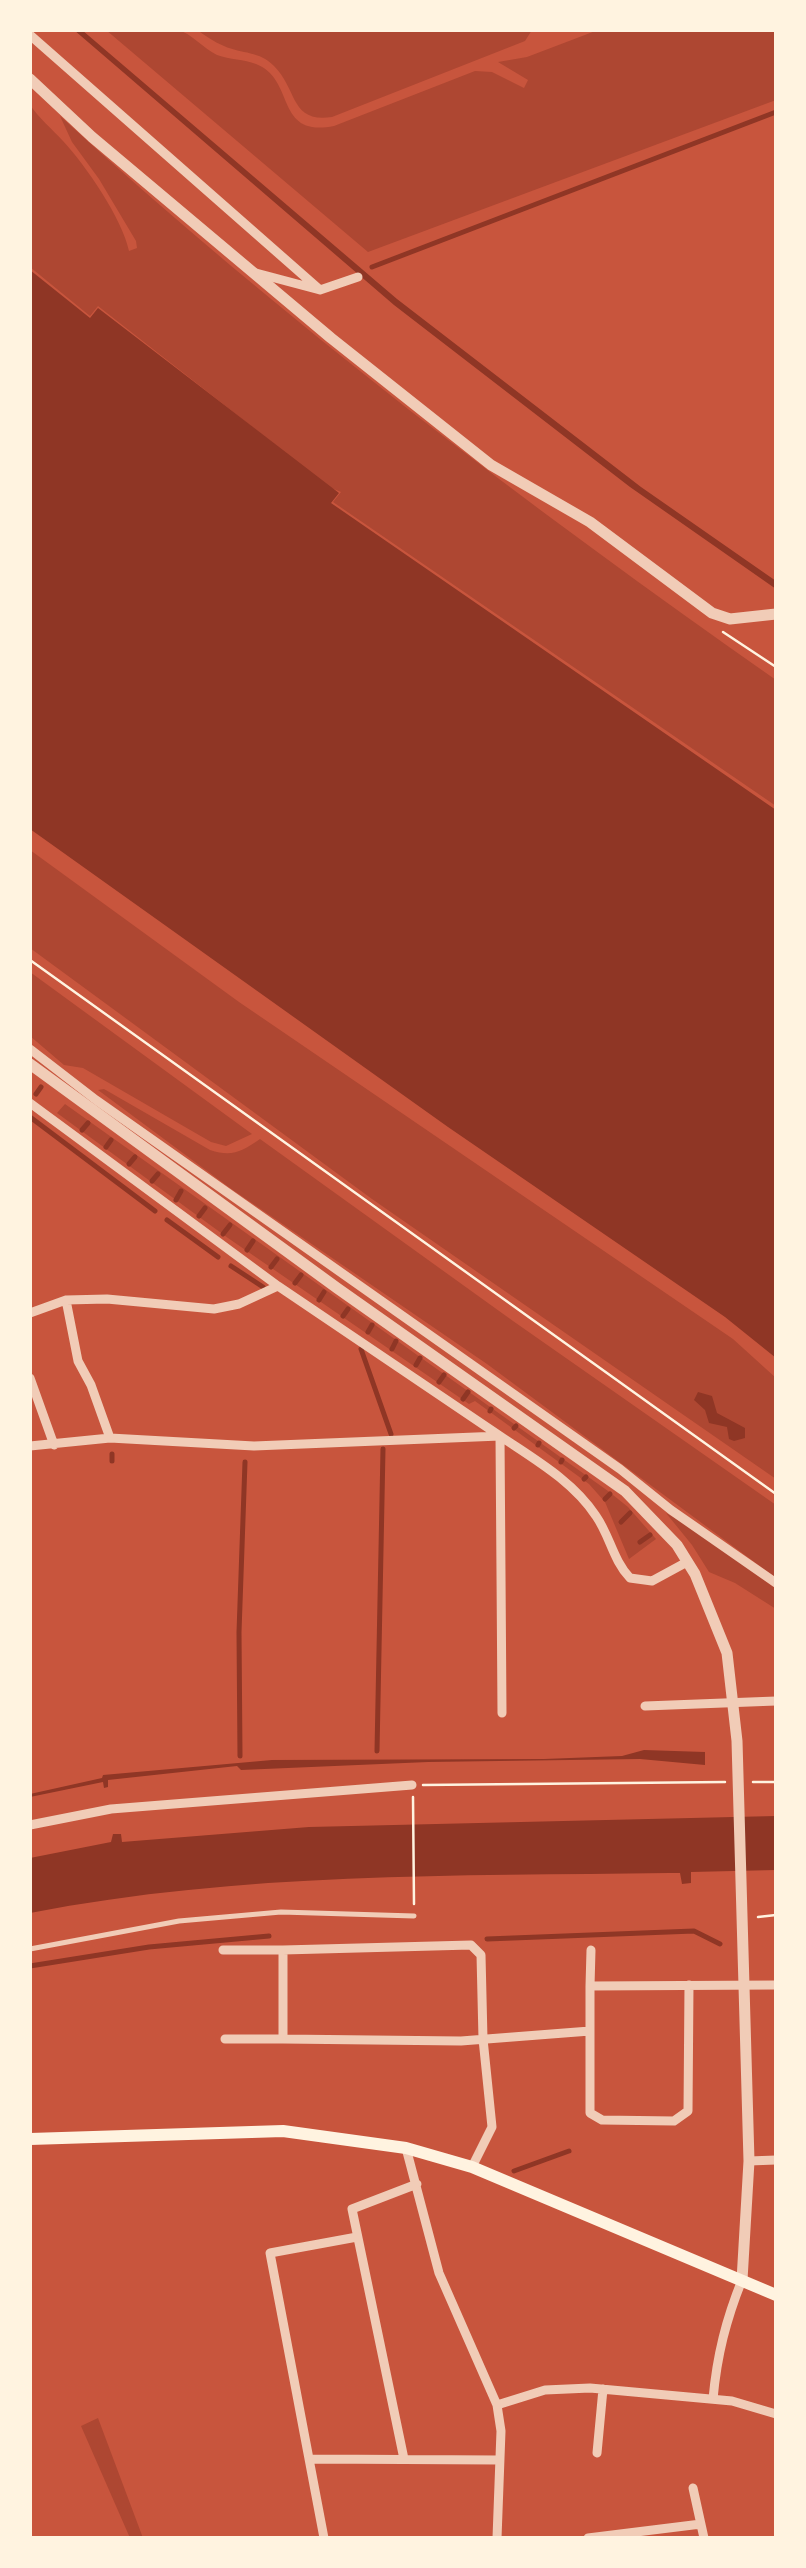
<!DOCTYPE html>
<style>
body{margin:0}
#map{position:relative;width:806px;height:2568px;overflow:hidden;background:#c8553d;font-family:"Fira Sans Condensed",sans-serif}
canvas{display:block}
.frame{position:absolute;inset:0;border:32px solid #fff3e0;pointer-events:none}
</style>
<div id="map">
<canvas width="806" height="2568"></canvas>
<div class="frame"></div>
</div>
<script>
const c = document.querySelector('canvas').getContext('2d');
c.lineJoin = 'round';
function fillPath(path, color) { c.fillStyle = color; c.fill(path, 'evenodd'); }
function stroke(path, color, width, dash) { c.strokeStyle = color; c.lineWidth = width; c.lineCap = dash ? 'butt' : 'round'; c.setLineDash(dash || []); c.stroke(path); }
fillPath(new Path2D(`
 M 106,30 C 128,30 157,25 178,30 C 191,33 204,49 217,55 C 230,60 244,59 256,64 C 296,79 274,138 334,126 L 475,71 L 492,72 L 524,88 L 528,80 L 498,62 L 527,57 L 598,30 L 776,30 L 776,100 L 368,252 Z
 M 197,30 L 532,30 L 525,41 L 332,117 C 290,123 298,90 274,66 C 260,51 242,54 224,46 C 214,42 206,36 197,30 Z
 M 30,105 C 39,118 52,129 63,141 C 86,166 122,218 129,251 L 137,248 L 136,241 L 99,179 L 72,142 L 60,116 C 284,321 528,506 776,680 L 776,806 L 333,502 L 341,492 L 329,487 L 98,306 L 90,316 L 30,267 Z
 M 30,850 L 239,1002 L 733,1339 L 776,1378 L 776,1479 L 372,1199 L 30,948 Z
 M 30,972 L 252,1134 L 226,1146 L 211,1142 L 83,1068 L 64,1065 L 30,1036 Z
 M 104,1089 L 210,1150 C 232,1157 241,1152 260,1139 L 513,1321 L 776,1505 L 776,1578 L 487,1364 L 230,1188 L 98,1090 Z
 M 65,1104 L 608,1491 L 628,1507 L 656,1539 L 629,1559 L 605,1502 L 589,1484 L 475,1401 L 469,1404 L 228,1238 L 57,1113 Z
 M 666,1513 L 709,1538 L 776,1589 L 776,1609 L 735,1583 L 709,1572 L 692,1545 Z
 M 98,2418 L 143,2538 L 130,2538 L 81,2426 Z`), '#ae4732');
fillPath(new Path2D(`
 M 74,30 L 82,30 L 397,299 L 641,487 L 776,581 L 776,589 L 630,487 L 394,305 Z
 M 30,270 L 90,318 L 98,308 L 339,493 L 331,503 L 776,810 L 776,1358 L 725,1317 L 448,1127 L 30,829 Z
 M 698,1392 L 712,1396 L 717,1413 L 745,1428 L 745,1438 L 734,1441 L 729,1439 L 727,1427 L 709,1423 L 705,1410 L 694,1400 Z
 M 644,1750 L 705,1752 L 705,1765 L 640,1759 L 428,1762 L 241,1770 L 237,1766 L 108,1780 L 108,1787 L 104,1788 L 103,1782 L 30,1797 L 30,1794 L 102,1778 L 103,1775 L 272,1760 L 544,1759 L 622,1756 Z
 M 776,1816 L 776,1870 L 691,1872 L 691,1883 L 682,1884 L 680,1873 L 669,1873 C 455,1876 240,1872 30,1913 L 30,1858 L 111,1842 L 113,1834 L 121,1834 L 122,1842 L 309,1827 Z`), '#8f3625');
stroke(new Path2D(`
 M 372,267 L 776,112
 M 36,1094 L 41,1087
 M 30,1117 L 155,1211
 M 82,1130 L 88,1123
 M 106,1147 L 111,1140
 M 129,1164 L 135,1157
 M 152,1181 L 158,1174
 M 176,1200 L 181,1191
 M 199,1216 L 205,1208
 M 167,1220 L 218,1257
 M 223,1234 L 230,1225
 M 247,1250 L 253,1241
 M 231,1266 L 263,1287
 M 271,1267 L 277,1259
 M 295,1283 L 301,1275
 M 319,1300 L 324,1292
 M 343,1316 L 348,1309
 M 368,1332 L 372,1325
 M 361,1349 L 391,1434
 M 392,1349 L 396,1341
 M 416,1365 L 420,1358
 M 439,1382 L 444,1375
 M 463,1399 L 468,1392
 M 490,1411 L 491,1409
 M 514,1428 L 516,1426
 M 538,1445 L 539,1443
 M 112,1454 L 112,1461
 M 561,1462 L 562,1460
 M 584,1479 L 586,1477
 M 605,1499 L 610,1494
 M 621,1522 L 630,1513
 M 640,1542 L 650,1535
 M 377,1751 L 383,1449
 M 240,1756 L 239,1632 L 245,1462
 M 487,1939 L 694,1931 L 720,1944
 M 30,1966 L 149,1947 L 269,1936
 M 514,2171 L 569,2151`), '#8f3625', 5);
stroke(new Path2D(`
 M 723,632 L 776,667
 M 30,960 L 776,1494
 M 753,1782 L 776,1782
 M 423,1785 L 725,1782
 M 413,1797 L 414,1904
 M 758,1917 L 776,1915`), '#fff3e0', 2.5);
stroke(new Path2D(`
 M 30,1949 L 179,1921 L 281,1912 L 414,1916`), '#f1ccb7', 5);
stroke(new Path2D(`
 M 30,35 L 320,290
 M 256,273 L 320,290 L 358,277
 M 30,1049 L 96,1100 L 620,1469 L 671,1510 L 776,1583
 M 30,1103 L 278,1286 L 500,1436 L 254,1446 L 110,1438 L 30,1446
 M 66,1300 L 78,1361 L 91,1385 L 110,1438
 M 30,1313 L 66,1300 L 107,1299 L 214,1309 L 239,1304 L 278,1286
 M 30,1378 L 54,1445
 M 500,1436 L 502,1713
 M 500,1436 C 534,1459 573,1481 596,1516 C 610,1536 613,1560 630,1578 L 652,1581 L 687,1562
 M 645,1706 L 776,1701
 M 30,1825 L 111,1809 L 412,1785
 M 223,1950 L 283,1950
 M 591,1950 L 590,1986 L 776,1985
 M 590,1986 L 590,2113 L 602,2120 L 674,2121 L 688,2111 L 689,1985
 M 225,2039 L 283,2039
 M 406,2148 L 439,2273 L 497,2405 L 501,2431 L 497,2538
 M 749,2161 L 776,2160
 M 472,2167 L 492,2127 L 483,2039 L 481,1955 L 471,1945 L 283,1950 L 283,2039 L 461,2041 L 590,2031
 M 713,2399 C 717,2355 726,2320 742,2280
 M 497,2405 L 545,2390 L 590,2388 L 732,2401 L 776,2414
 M 597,2453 L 603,2389
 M 309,2459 L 499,2460
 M 404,2459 L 352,2209 L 417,2184
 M 693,2488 L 704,2538
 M 324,2538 L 270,2253 L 357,2237
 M 588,2538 L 701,2524`), '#f1ccb7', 9);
stroke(new Path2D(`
 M 30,79 L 92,137 L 331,338 L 491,465 L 590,522 L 712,613 L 730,619 L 776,614
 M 30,1064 L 337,1288 L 625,1491 L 677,1545 L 695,1574 L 727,1653 L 737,1741 L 749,2161 L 742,2280`), '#f1ccb7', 11);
stroke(new Path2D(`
 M 30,2139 L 283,2131 L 406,2148 L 472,2167 L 776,2295`), '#fff3e0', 12);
</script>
